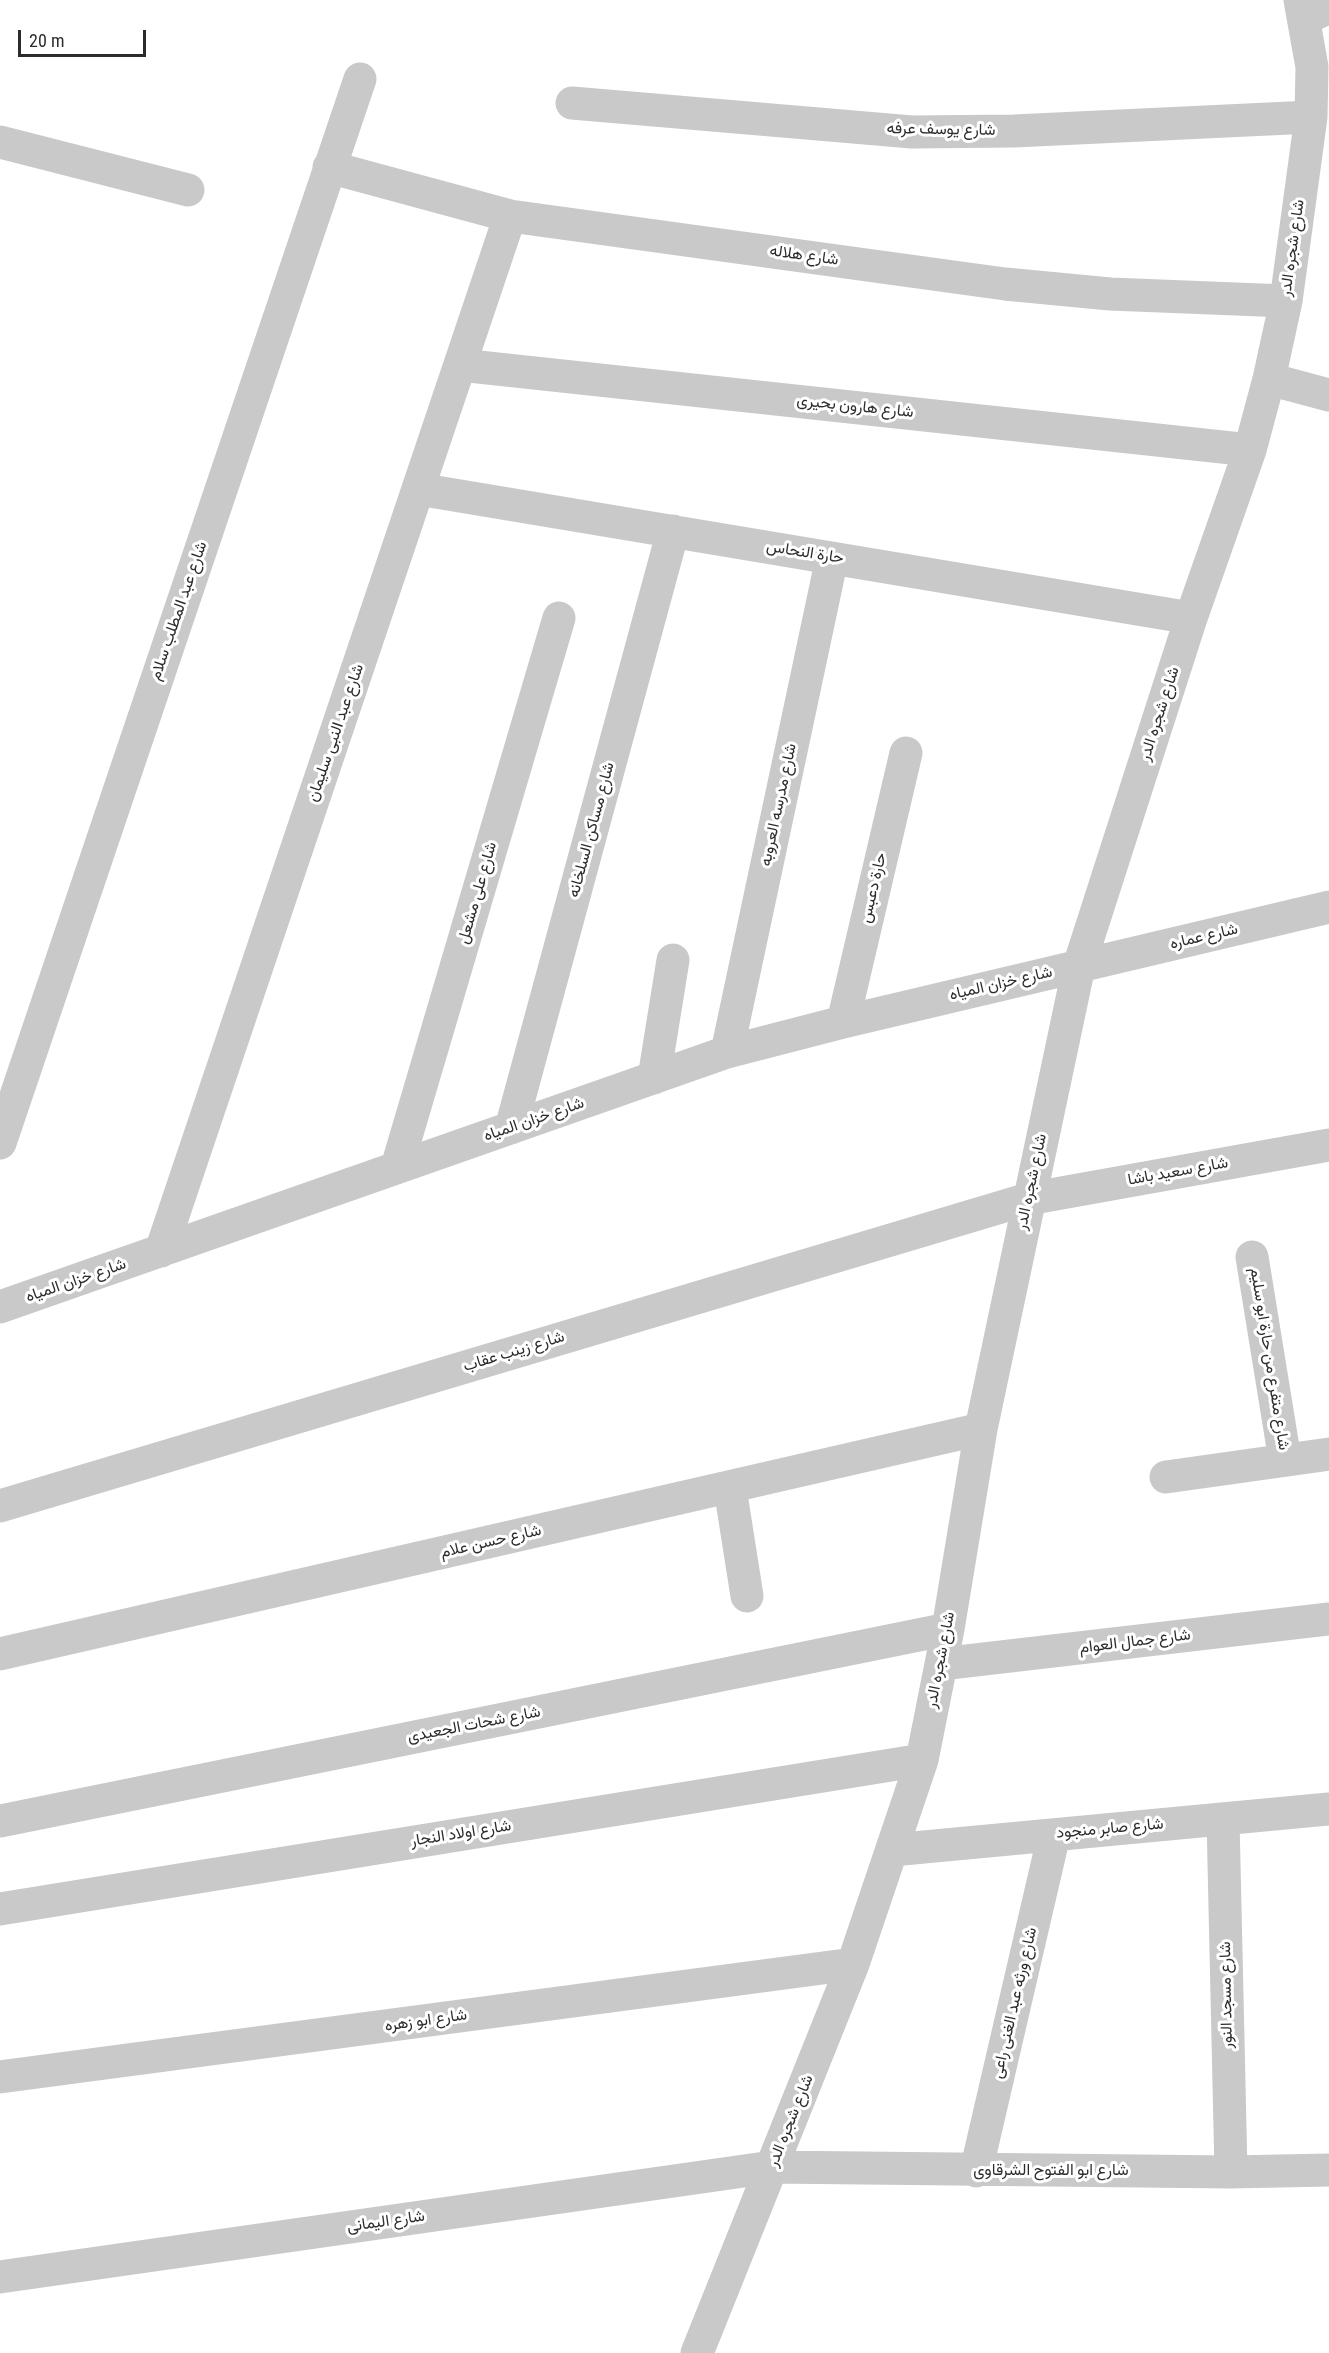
<!DOCTYPE html>
<meta charset="utf-8">
<style>
body{margin:0}
#map{position:relative;width:1329px;height:2353px;overflow:hidden;background:#fff;font-family:"Roboto Condensed",sans-serif}
canvas{display:block}
.scale{position:absolute;left:18px;top:30px;width:128px;height:27px;box-sizing:border-box;border:3px solid #2c2c2c;border-top:0;padding-left:8px;font-size:18px;line-height:21px;white-space:nowrap;color:#2c2c2c;-webkit-text-stroke:4px #fff;paint-order:stroke}
</style>
<div id="map">
<canvas width="1329" height="2353"></canvas>
<div class="scale">20 m</div>
</div>
<script>
const c = document.querySelector('canvas').getContext('2d');
c.lineJoin = 'round';
function stroke(path, color, width, dash) { c.strokeStyle = color; c.lineWidth = width; c.lineCap = dash ? 'butt' : 'round'; c.setLineDash(dash || []); c.stroke(path); }
function label(font, color, halo, rows, align = 'center') {
  c.font = font + ' "Roboto Condensed",Vazirmatn,sans-serif'; c.lineWidth = 6; c.setLineDash([]); c.textBaseline = 'middle'; c.strokeStyle = halo; c.fillStyle = color; for (const [text, x, y, turn = 0] of rows) {
    c.save(); c.translate(x, y); c.rotate((+turn || 0) * Math.PI / 180); c.textAlign = isNaN(turn) ? turn : align; if (halo) c.strokeText(text, 0, 0); c.fillText(text, 0, 0); c.restore();
  }
}
stroke(new Path2D(`
 M 1305,19 L 1329,7
 M 572,103 L 912,132 L 1014,131 L 1311,117
 M 0,142 L 188,190
 M 329,167 L 510,216 L 1005,284 L 1110,294 L 1286,301
 M 460,365 L 1250,450
 M 1269,379 L 1329,395
 M 418,489 L 1191,618
 M 843,1022 L 906,753
 M 727,1052 L 832,558
 M 654,1078 L 673,960
 M 511,1128 L 673,531
 M 0,1143 L 360,79
 M 397,1167 L 559,618
 M 161,1251 L 510,216
 M 1252,1257 L 1285,1460
 M 0,1307 L 727,1052 L 843,1022 L 1329,907
 M 1166,1477 L 1329,1454
 M 730,1488 L 747,1596
 M 0,1506 L 1028,1199 L 1329,1145
 M 0,1654 L 981,1429
 M 941,1664 L 1329,1619
 M 1223,1819 L 1231,2172
 M 0,1821 L 948,1629
 M 892,1850 L 1329,1809
 M 0,1909 L 922,1760
 M 0,2077 L 853,1964
 M 976,2171 L 1054,1835
 M 0,2277 L 772,2167 L 1231,2172 L 1329,2170
 M 697,2353 L 853,1964 L 922,1760 L 948,1629 L 981,1429 L 1079,966 L 1191,618 L 1250,450 L 1269,379 L 1286,301 L 1311,117 L 1312,67 L 1300,0`), '#c9c9c9', 33);
label('16px', '#2c2c2c', '#fff', [
 ["شارع يوسف عرفه",941,130,1],
 ["شارع شجره الدر",1293,248,-82],
 ["شارع هلاله",804,256,8],
 ["شارع هارون بحيرى",855,407,6],
 ["حارة النحاس",805,553,9],
 ["شارع عبد المطلب سلام",179,611,-71],
 ["شارع شجره الدر",1160,714,-72],
 ["شارع عبد النبى سليمان",336,733,-71],
 ["شارع مدرسه العروبه",779,805,-78],
 ["شارع مساكن السلخانه",592,830,-75],
 ["حارة دعبس",874,888,-77],
 ["شارع على مشعل",478,893,-74],
 ["شارع عماره",1204,937,-13],
 ["شارع خزان المياه",1001,984,-13],
 ["شارع خزان المياه",534,1120,-19],
 ["شارع سعيد باشا",1178,1172,-10],
 ["شارع شجره الدر",1032,1182,-78],
 ["شارع خزان المياه",76,1281,-19],
 ["شارع زينب عقاب",514,1352,-17],
 ["شارع متفرع من حارة ابو سليم",1269,1359,81],
 ["شارع حسن علام",491,1542,-13],
 ["شارع جمال العوام",1135,1642,-7],
 ["شارع شجره الدر",941,1660,-79],
 ["شارع شحات الجعيدى",474,1725,-11],
 ["شارع صابر منجود",1110,1829,-5],
 ["شارع اولاد النجار",461,1834,-9],
 ["شارع مسجد النور",1227,1995,-91],
 ["شارع ورثه عبد الغنى راعى",1015,2003,-77],
 ["شارع ابو زهره",426,2021,-8],
 ["شارع شجره الدر",791,2121,-68],
 ["شارع ابو الفتوح الشرقاوى",1051,2171],
 ["شارع اليمانى",386,2222,-8]
]);
</script>
